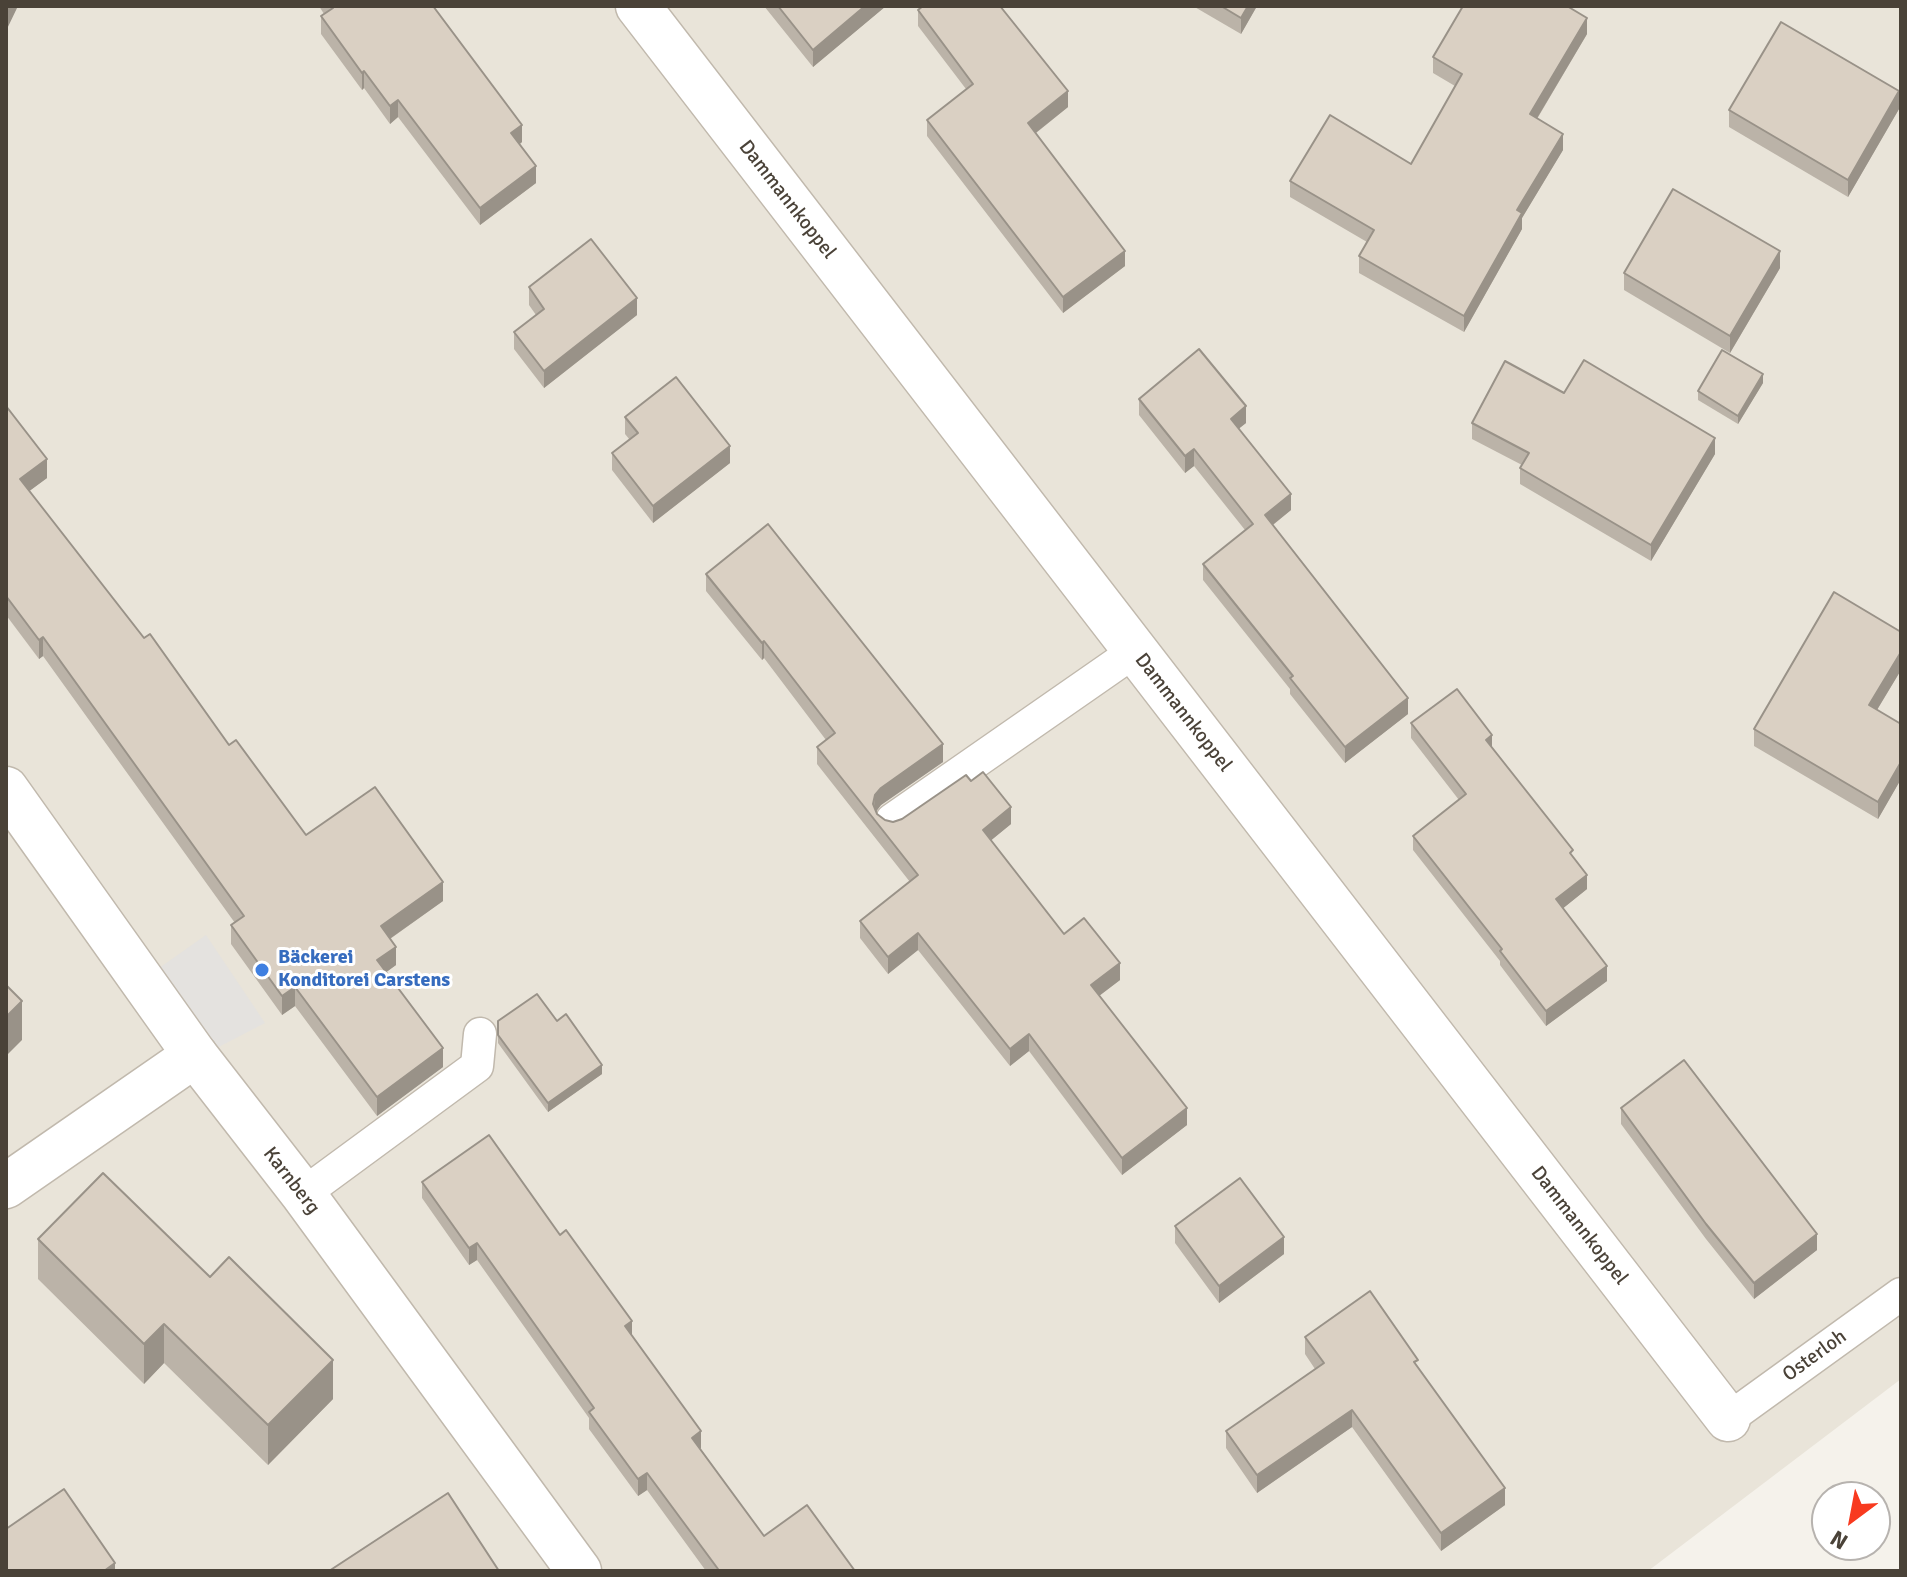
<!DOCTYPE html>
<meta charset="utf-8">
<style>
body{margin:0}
#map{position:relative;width:1907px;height:1577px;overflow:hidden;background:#f5f2eb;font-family:Signika,sans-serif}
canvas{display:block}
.frame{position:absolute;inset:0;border:8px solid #4a4238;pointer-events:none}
.north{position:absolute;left:1811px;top:1481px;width:80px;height:80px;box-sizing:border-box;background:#fff;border:2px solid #b7b3af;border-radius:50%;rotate:212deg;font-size:22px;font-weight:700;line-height:32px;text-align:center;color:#4a4238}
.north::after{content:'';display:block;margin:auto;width:28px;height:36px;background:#f83a1f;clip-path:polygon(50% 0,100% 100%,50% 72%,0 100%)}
</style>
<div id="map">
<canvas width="1907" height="1577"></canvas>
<div class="frame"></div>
<div class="north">N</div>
</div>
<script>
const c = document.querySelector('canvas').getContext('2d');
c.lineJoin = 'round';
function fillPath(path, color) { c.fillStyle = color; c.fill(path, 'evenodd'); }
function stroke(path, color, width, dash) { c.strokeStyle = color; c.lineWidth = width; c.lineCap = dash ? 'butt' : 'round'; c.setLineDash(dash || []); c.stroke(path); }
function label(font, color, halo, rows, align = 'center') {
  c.font = font + ' Signika,sans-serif'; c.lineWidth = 6; c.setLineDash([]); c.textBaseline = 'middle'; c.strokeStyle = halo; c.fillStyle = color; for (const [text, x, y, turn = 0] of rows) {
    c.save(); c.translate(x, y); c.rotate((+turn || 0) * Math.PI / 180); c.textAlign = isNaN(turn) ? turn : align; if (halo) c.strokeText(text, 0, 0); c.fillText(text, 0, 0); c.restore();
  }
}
fillPath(new Path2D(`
 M 6,6 L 1901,6 L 1901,1379 L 1648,1571 L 6,1571 Z`), '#e9e4d9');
fillPath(new Path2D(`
 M 206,935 L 265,1023 L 209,1052 L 155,971 Z`), '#e4e2df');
const service = new Path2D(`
 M 892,820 L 1135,651
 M 303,1194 L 477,1066 L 480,1034
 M 1728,1419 L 1901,1294`);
const minor = new Path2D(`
 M 638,6 L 1728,1419
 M 6,1186 L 195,1055`);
const tertiary = new Path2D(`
 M 6,789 L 195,1055 L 303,1194 L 579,1571`);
stroke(service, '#c1b9ad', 35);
stroke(minor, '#c1b9ad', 47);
stroke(tertiary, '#c1b9ad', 47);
stroke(service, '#fff', 32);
stroke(minor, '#fff', 44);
stroke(tertiary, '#fff', 44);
fillPath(new Path2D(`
 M 319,6 L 433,6 L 522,142 L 520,144 L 536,183 L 480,225 L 398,117 L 390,124 L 364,88 L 362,90 L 321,34 L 321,16 L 324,14 Z
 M 764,6 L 886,6 L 813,67 Z
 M 1193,6 L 1257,6 L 1241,34 Z
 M 918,10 L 1068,107 L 1036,133 L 1125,266 L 1063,313 L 927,136 L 927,120 L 966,89 L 918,26 Z
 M 1587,34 L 1537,119 L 1563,150 L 1522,218 L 1522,229 L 1464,332 L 1359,273 L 1359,256 L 1367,242 L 1290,197 L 1290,181 L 1411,164 L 1455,86 L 1433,73 L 1433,57 Z
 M 1899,109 L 1848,197 L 1729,127 L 1729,110 Z
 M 1780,268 L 1730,353 L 1624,290 L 1624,273 Z
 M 529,287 L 637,315 L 544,388 L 514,349 L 514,332 L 536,315 L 529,305 Z
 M 1763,383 L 1738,424 L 1698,400 L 1698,391 Z
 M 1564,393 L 1715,454 L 1651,561 L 1520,484 L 1520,468 L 1522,465 L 1472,439 L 1472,423 Z
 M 1139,399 L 1246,423 L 1239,428 L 1291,510 L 1273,525 L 1408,714 L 1345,763 L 1290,694 L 1290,689 L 1203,580 L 1203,564 L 1245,530 L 1194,466 L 1185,473 L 1139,415 Z
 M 6,406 L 47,478 L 29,491 L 144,638 L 229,745 L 306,835 L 443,901 L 390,939 L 396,965 L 386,972 L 443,1067 L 377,1116 L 295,1006 L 282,1015 L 231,944 L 231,925 L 235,923 L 43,656 L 39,659 L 6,615 Z
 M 625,417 L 730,463 L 653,523 L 612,470 L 612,453 L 630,440 L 625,434 Z
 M 706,574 L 943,762 L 881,805 L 876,811 L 877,814 L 885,820 L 893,822 L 902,819 L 971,781 L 1011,824 L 991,840 L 1064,934 L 1120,980 L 1099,996 L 1187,1125 L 1122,1175 L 1029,1051 L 1010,1066 L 918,950 L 888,974 L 860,938 L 860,921 L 910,882 L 817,764 L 817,747 L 826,740 L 764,658 L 762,660 L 706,591 Z
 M 1901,632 L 1901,670 L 1877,710 L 1901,724 L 1901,779 L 1878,819 L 1754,746 L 1754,729 Z
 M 1411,723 L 1492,748 L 1573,857 L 1587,889 L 1563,908 L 1607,981 L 1546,1026 L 1500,965 L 1500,961 L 1413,850 L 1413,836 L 1459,800 L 1411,738 Z
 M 498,1021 L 557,1021 L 602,1074 L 548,1112 L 498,1043 Z
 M 1621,1108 L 1817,1250 L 1754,1299 L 1706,1239 L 1621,1124 Z
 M 422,1182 L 632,1336 L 701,1448 L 700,1448 L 764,1536 L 855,1571 L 706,1571 L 647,1490 L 638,1496 L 589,1429 L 589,1418 L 477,1260 L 469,1265 L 422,1198 Z
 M 1175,1226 L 1284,1254 L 1219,1303 L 1175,1243 Z
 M 38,1239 L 210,1277 L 333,1399 L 268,1465 L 164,1363 L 144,1384 L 38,1279 Z
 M 1305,1337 L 1418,1368 L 1505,1505 L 1441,1551 L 1352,1427 L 1257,1493 L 1226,1448 L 1226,1431 L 1315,1369 L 1305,1354 Z`), '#bbb3a8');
fillPath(new Path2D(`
 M 10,6 L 18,6 L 6,31 L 6,15 Z
 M 865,6 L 886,6 L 813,67 L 813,50 Z
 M 1248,6 L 1257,6 L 1241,34 L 1241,18 Z
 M 1587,18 L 1587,34 L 1530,130 L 1530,114 Z
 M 364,71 L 364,88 L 362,90 L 362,73 Z
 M 1068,91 L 1068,107 L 1028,139 L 1028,123 Z
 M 1899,91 L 1899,109 L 1848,197 L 1848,180 Z
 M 398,100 L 398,117 L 390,124 L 390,106 Z
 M 522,125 L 522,142 L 511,150 L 511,133 Z
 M 1563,134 L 1563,150 L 1522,218 L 1522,229 L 1464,332 L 1464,316 L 1517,210 Z
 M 536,166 L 536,183 L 480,225 L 480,208 Z
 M 1125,251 L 1125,266 L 1063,313 L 1063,297 Z
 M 1780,251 L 1780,268 L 1730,353 L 1730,336 Z
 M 637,298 L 637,315 L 544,388 L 544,371 Z
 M 1763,374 L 1763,383 L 1738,424 L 1738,416 Z
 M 1246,406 L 1246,423 L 1231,435 L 1231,419 Z
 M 1715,438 L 1715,454 L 1651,561 L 1651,545 Z
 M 730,446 L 730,463 L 653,523 L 653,506 Z
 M 1194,449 L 1194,466 L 1185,473 L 1185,456 Z
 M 47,459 L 47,478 L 20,498 L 20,479 Z
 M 1291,494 L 1291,510 L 1265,531 L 1265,515 Z
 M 43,637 L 43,656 L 39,659 L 39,640 Z
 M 764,641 L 764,658 L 762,660 L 762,643 Z
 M 1901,652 L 1901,670 L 1869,723 L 1869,705 Z
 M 1408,698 L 1408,714 L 1345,763 L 1345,747 Z
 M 1492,735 L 1492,750 L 1486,740 Z
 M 943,744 L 943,762 L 881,805 L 875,813 L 873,821 L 875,795 L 881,788 Z
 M 1901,762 L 1901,779 L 1878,819 L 1878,802 Z
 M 1011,807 L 1011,824 L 983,847 L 983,830 Z
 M 1587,875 L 1587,889 L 1556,914 L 1556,899 Z
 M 443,882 L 443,901 L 381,945 L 381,926 Z
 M 918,933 L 918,950 L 888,974 L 888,957 Z
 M 396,947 L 396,965 L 377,979 L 377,960 Z
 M 1120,963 L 1120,980 L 1091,1002 L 1091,985 Z
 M 1607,966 L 1607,981 L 1546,1026 L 1546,1011 Z
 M 295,987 L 295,1006 L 282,1015 L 282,996 Z
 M 22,1001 L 22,1040 L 6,1056 L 6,1017 Z
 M 1029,1034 L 1029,1051 L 1010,1066 L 1010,1049 Z
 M 443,1048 L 443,1067 L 377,1116 L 377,1097 Z
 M 602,1065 L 602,1074 L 548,1112 L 548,1103 Z
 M 1187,1108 L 1187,1125 L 1122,1175 L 1122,1158 Z
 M 1817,1234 L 1817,1250 L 1754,1299 L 1754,1283 Z
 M 1284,1237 L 1284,1254 L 1219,1303 L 1219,1286 Z
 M 477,1243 L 477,1260 L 469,1265 L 469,1248 Z
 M 632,1321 L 632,1338 L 625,1326 Z
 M 164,1324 L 164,1363 L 144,1384 L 144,1344 Z
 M 333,1360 L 333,1399 L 268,1465 L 268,1425 Z
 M 1352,1410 L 1352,1427 L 1257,1493 L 1257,1475 Z
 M 701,1431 L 701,1448 L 692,1454 L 692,1438 Z
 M 647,1473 L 647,1490 L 638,1496 L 638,1479 Z
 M 1505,1488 L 1505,1505 L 1441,1551 L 1441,1533 Z
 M 115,1563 L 115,1571 L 104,1571 Z`), '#999288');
const building = new Path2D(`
 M 6,6 L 10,6 L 6,15 Z
 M 331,6 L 433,6 L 522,125 L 511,133 L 536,166 L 480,208 L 398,100 L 390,106 L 364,71 L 362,73 L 321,16 L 333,8 Z
 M 778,6 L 865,6 L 813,50 Z
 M 923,6 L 1000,6 L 1068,91 L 1028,123 L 1125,251 L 1063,297 L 927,120 L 973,84 L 918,10 Z
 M 1221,6 L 1248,6 L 1241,18 Z
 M 1463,6 L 1567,6 L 1587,18 L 1530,114 L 1563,134 L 1517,210 L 1522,213 L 1464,316 L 1359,256 L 1374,230 L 1290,181 L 1330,115 L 1411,164 L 1462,74 L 1433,57 Z
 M 1781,22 L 1899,91 L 1848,180 L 1729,110 Z
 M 1673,189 L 1780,251 L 1730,336 L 1624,273 Z
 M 591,239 L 637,298 L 544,371 L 514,332 L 544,309 L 529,287 Z
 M 1199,349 L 1246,406 L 1231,419 L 1291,494 L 1265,515 L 1408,698 L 1345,747 L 1290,678 L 1293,676 L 1203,564 L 1253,524 L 1194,449 L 1185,456 L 1139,399 Z
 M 1722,350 L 1763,374 L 1738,416 L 1698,391 Z
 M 1584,360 L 1715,438 L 1651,545 L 1520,468 L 1529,453 L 1472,423 L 1505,361 L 1564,393 Z
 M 676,377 L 730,446 L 653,506 L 612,453 L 638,433 L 625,417 Z
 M 6,406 L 47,459 L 20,479 L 144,638 L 150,634 L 229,745 L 236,740 L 306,835 L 375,787 L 443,882 L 381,926 L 396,947 L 377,960 L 443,1048 L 377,1097 L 295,987 L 282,996 L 231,925 L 244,916 L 43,637 L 39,640 L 6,596 Z
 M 768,524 L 943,744 L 881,788 L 875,795 L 873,804 L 877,814 L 885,820 L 893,822 L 902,819 L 966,775 L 971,781 L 983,772 L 1011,807 L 983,830 L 1064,934 L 1084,918 L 1120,963 L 1091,985 L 1187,1108 L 1122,1158 L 1029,1034 L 1010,1049 L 918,933 L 888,957 L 860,921 L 918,875 L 817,747 L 835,733 L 764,641 L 762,643 L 706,574 Z
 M 1834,592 L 1901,632 L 1901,652 L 1869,705 L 1901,724 L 1901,762 L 1878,802 L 1754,729 Z
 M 1457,689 L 1492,735 L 1486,740 L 1573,850 L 1570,853 L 1587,875 L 1556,899 L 1607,966 L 1546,1011 L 1500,951 L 1502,949 L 1413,836 L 1466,794 L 1411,723 Z
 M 6,985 L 22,1001 L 6,1017 Z
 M 537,994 L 557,1021 L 566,1014 L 602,1065 L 548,1103 L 498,1035 L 498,1021 Z
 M 1684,1060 L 1817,1234 L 1754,1283 L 1706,1224 L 1621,1108 Z
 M 489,1135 L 560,1235 L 566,1230 L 632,1321 L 625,1326 L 701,1431 L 692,1438 L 764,1536 L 807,1505 L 855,1571 L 715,1571 L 718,1569 L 647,1473 L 638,1479 L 589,1412 L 594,1408 L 477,1243 L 469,1248 L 422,1182 Z
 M 103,1173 L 210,1277 L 229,1257 L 333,1360 L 268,1425 L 164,1324 L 144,1344 L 38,1239 Z
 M 1240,1178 L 1284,1237 L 1219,1286 L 1175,1226 Z
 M 1370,1291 L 1418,1360 L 1414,1362 L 1505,1488 L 1441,1533 L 1352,1410 L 1257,1475 L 1226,1431 L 1324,1363 L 1305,1337 Z
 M 64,1489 L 115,1563 L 104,1571 L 6,1571 L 6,1529 Z
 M 448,1493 L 499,1571 L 329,1571 Z`);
fillPath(building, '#dad0c3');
stroke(building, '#999288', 2);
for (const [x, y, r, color] of [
 [262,970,8,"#3f7fe0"]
]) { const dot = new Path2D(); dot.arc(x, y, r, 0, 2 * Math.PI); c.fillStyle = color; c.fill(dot); stroke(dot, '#fff', 3); }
label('20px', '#4a4238', '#fff', [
 ["Dammannkoppel",787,200,52],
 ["Dammannkoppel",1183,713,52],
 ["Karnberg",291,1181,52],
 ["Dammannkoppel",1579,1226,52],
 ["Osterloh",1815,1356,-36]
]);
label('bold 20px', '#366cbe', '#fff', [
 ["Bäckerei",278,958],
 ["Konditorei Carstens",278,981]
], 'left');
</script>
